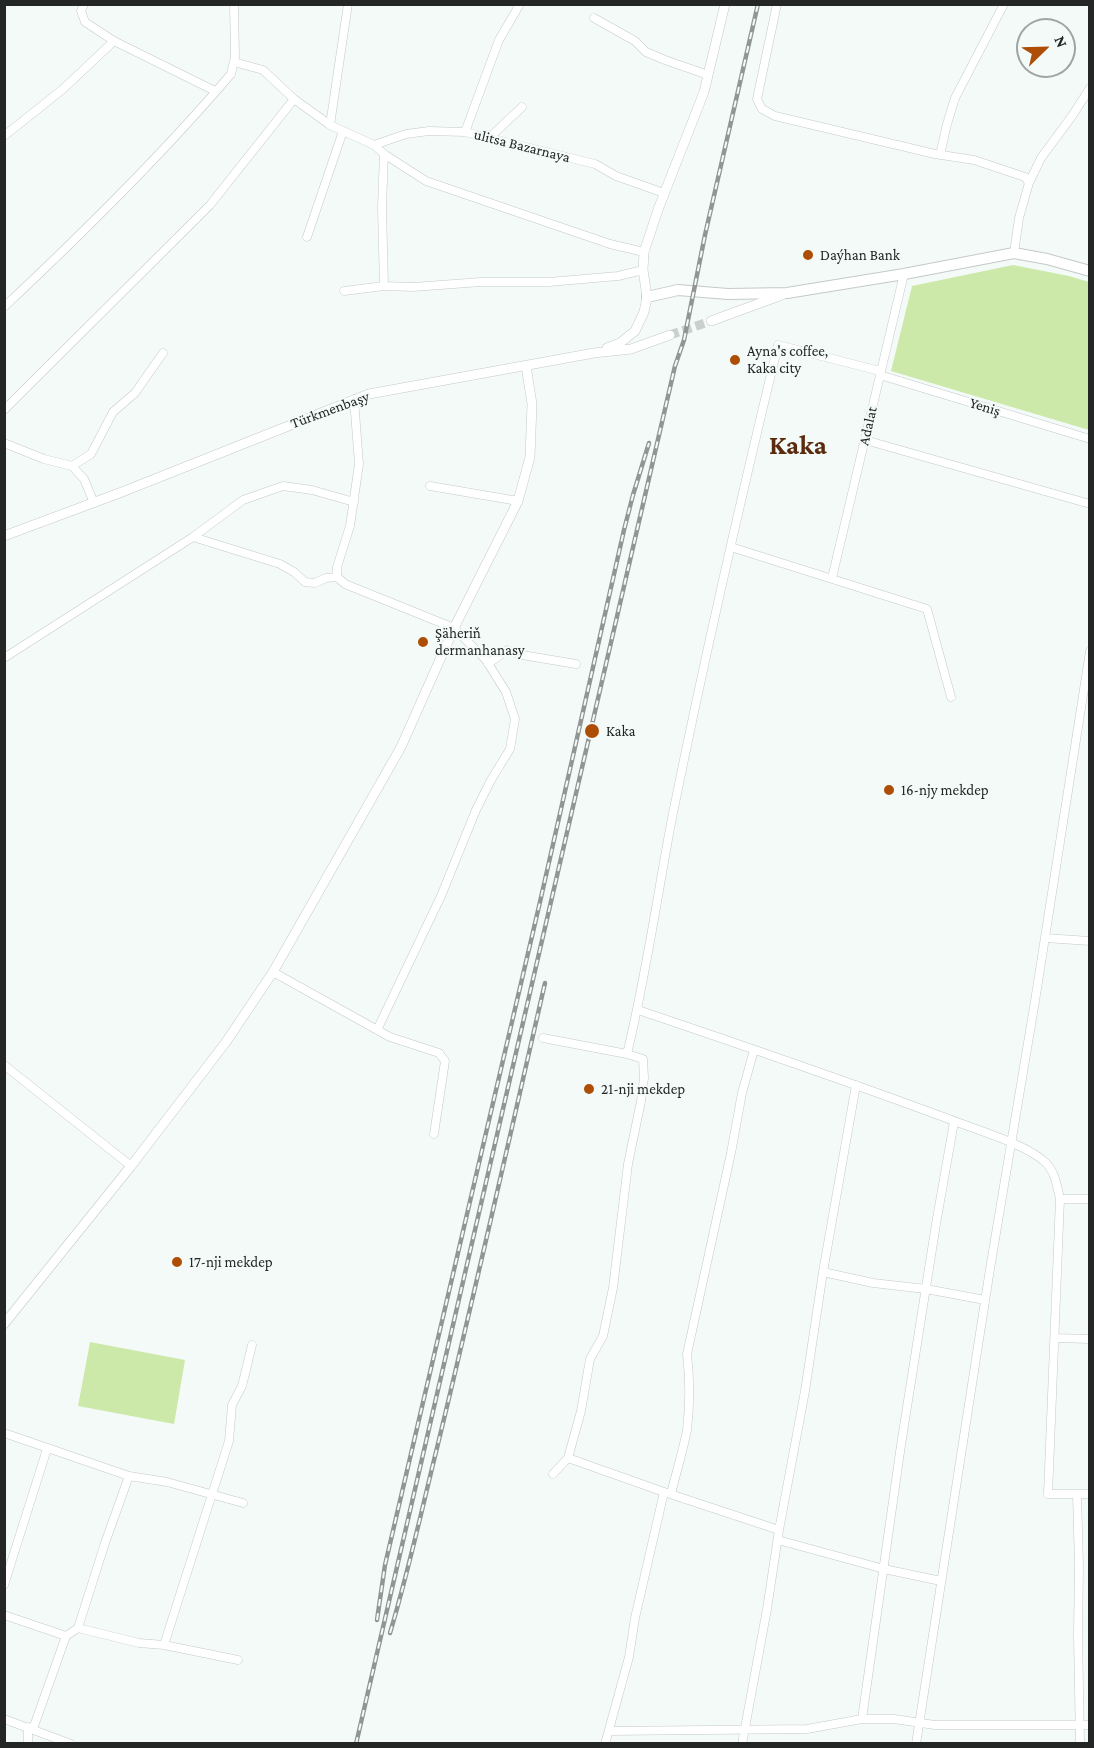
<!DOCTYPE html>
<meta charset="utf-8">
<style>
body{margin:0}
#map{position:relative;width:1094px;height:1748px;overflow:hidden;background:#f3faf8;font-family:"Crimson Pro",serif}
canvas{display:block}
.frame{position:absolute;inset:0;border:6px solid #232625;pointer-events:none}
.north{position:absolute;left:1016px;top:18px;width:60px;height:60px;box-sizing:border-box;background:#f3faf8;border:2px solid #a0a5a4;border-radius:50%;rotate:67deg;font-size:16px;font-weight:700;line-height:24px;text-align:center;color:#232625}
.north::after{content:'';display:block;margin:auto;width:21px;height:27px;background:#ae4e06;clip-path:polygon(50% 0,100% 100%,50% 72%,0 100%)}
</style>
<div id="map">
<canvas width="1094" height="1748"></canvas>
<div class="frame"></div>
<div class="north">N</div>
</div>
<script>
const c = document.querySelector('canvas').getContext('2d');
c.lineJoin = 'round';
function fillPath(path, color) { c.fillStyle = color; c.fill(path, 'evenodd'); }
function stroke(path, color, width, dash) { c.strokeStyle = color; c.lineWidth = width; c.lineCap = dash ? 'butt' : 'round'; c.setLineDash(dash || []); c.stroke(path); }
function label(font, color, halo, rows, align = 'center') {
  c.font = font + ' "Crimson Pro",serif'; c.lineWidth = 4.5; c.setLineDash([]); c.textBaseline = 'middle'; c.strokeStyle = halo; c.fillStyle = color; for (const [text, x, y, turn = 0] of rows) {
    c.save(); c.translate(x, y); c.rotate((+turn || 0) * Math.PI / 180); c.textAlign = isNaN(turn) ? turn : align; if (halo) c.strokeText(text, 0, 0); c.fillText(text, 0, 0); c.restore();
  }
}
fillPath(new Path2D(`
 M 1013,265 L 1069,276 L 1089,282 L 1089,430 L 891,371 L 912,286 Z
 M 90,1342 L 185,1360 L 174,1424 L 78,1406 Z`), '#cde9a9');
stroke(new Path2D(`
 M 670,335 L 711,321`), '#c9d0ce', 9, [9, 4.5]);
const minor = new Path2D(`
 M 84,4 L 81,11 L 85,22 L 114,41 L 215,91
 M 777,4 L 757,99 L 762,109 L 775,116 L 935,154 L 974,160 L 1025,177 L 1029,183 L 1019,218 L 1014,253
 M 594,18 L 635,41 L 646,52 L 665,60 L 708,75
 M 234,62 L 263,70 L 294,99 L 330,125 L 374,145 L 384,154 L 426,181 L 610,244 L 644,252
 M 330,125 L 348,4
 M 465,132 L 499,40 L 520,4
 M 4,136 L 63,89 L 114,41
 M 488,139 L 522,107
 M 374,145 L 406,134 L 429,131 L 465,132 L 595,164 L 616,176 L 664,193
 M 384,154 L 382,207 L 384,286
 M 940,155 L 947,124 L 955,98 L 1004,4
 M 1029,183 L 1041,158 L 1072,116 L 1090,88
 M 307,237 L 343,131
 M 344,291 L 384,286 L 413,287 L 481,282 L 549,282 L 618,276 L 643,270
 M 4,307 C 83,233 161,156 231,74 L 235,57 L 234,4
 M 880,375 L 1090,439
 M 354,399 L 359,464 L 350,526 L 337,567 L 337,577 L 345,584 L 454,628 L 486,660 L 506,692 L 515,719 L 510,749 L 491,780 L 476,810 L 441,896 L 377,1030
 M 4,410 L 210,205 L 294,99
 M 865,440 L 1090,504
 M 4,443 L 44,459 L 72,466 L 84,479 L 94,503
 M 72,466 L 91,454 L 113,412 L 135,393 L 163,353
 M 430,486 L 518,501
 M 193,537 L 280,564 L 294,572 L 305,582 L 315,583 L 326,578 L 337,577
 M 731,547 L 927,609 L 951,697
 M 832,578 L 904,274
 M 4,658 L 193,537 L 243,500 L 283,486 L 312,490 L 354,502
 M 488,664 L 507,650 L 522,655 L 576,664
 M 1045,938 L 1090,941
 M 273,972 L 390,1037 L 439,1053 L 445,1061 L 434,1134
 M 638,1010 C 742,1045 846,1081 949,1119 C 974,1129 1026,1144 1045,1162 C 1055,1171 1057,1186 1060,1199 L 1048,1494 L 1090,1494
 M 543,1038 L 627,1054 C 646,976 657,897 672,818 C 704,660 740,502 778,345 L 880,371
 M 4,1065 L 131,1166
 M 1060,1199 L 1090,1199
 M 823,1272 L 873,1283 L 926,1289 L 985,1300
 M 1055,1338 L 1090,1339
 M 4,1433 L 129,1476 L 167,1482 L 243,1503
 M 568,1458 L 664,1492 L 779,1530
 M 553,1474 L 568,1458 L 581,1411 L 590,1359 L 603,1336 L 613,1288 L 628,1164 L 641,1101 L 644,1078 L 643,1059 L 627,1054
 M 671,1494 C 676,1473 683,1451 687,1430 C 690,1405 690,1380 687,1354 L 731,1153 L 742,1093 L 754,1050
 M 1077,1494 L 1079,1566 L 1078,1634 L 1080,1744
 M 778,1540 L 884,1569 L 941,1581
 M 4,1585 L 47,1449
 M 4,1615 L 66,1636
 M 78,1628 L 139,1643 L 164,1645 L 238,1660
 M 164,1645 L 229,1441 L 232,1405 L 242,1386 L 252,1345
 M 4,1719 L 71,1744
 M 862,1719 L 901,1445 L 936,1224 L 954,1122
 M 33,1729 L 66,1636 L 78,1628 L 105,1543 L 129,1476
 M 609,1731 L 807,1729 L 862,1719 L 894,1719 L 935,1725 L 1090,1725
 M 28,1744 L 28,1727
 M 605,1744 L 629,1657 L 635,1618 L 664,1492
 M 742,1744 L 767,1609 L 779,1530 L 805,1391 L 823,1272 L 856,1085
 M 916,1744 L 990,1269 L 1035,1001 L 1090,651`);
const tertiary = new Path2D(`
 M 711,321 L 782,295
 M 607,348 L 620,343 L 635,331 L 644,312 L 647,297 L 643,270 L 644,252 L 659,207 L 704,92 L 725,4
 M 4,536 L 122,492 L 369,394 L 594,353 L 631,349 L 670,335
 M 4,1324 L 131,1166 L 226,1042 L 273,972 L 401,747 L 454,628 L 518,501 L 530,457 L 532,404 L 526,366`);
const secondary = new Path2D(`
 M 647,297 L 678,290 L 728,294 L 787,293 L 904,274 L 1014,253 L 1047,259 L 1090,271`);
stroke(minor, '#c3cac8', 9);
stroke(tertiary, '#c3cac8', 10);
stroke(secondary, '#c3cac8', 12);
stroke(minor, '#fff', 8);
stroke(tertiary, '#fff', 9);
stroke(secondary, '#fff', 10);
const rail = new Path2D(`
 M 377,1620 L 385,1565 L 540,902 L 624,530 L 633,495 L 649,443
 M 390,1633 C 408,1573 421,1513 436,1452 C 474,1296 509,1140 545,983
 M 356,1744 L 675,366 L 684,340 L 705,235 L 758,4`);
stroke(rail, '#919695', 4.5);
stroke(rail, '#f3faf8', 2, [7]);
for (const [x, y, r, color] of [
 [808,255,6,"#ae4e06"],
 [735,360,6,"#ae4e06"],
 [423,642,6,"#ae4e06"],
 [592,731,8,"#ae4e06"],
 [889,790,6,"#ae4e06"],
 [589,1089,6,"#ae4e06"],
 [177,1262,6,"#ae4e06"]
]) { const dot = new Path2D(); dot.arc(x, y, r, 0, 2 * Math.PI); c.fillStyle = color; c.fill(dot); stroke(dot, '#f3faf8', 2); }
label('15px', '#232625', '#f3faf8', [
 ["ulitsa Bazarnaya",522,146,14],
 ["Yeniş",985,407,17],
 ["Türkmenbaşy",330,410,-20],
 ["Adalat",868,426,-77]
]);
label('15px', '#232625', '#f3faf8', [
 ["Daýhan Bank",820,255],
 ["Ayna's coffee,",747,351],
 ["Kaka city",747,368],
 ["Şäheriň",435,633],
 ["dermanhanasy",435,650],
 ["Kaka",606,731],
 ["16-njy mekdep",901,790],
 ["21-nji mekdep",601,1089],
 ["17-nji mekdep",189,1262]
], 'left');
label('bold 27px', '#5b2b0f', '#f3faf8', [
 ["Kaka",798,446]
]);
</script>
